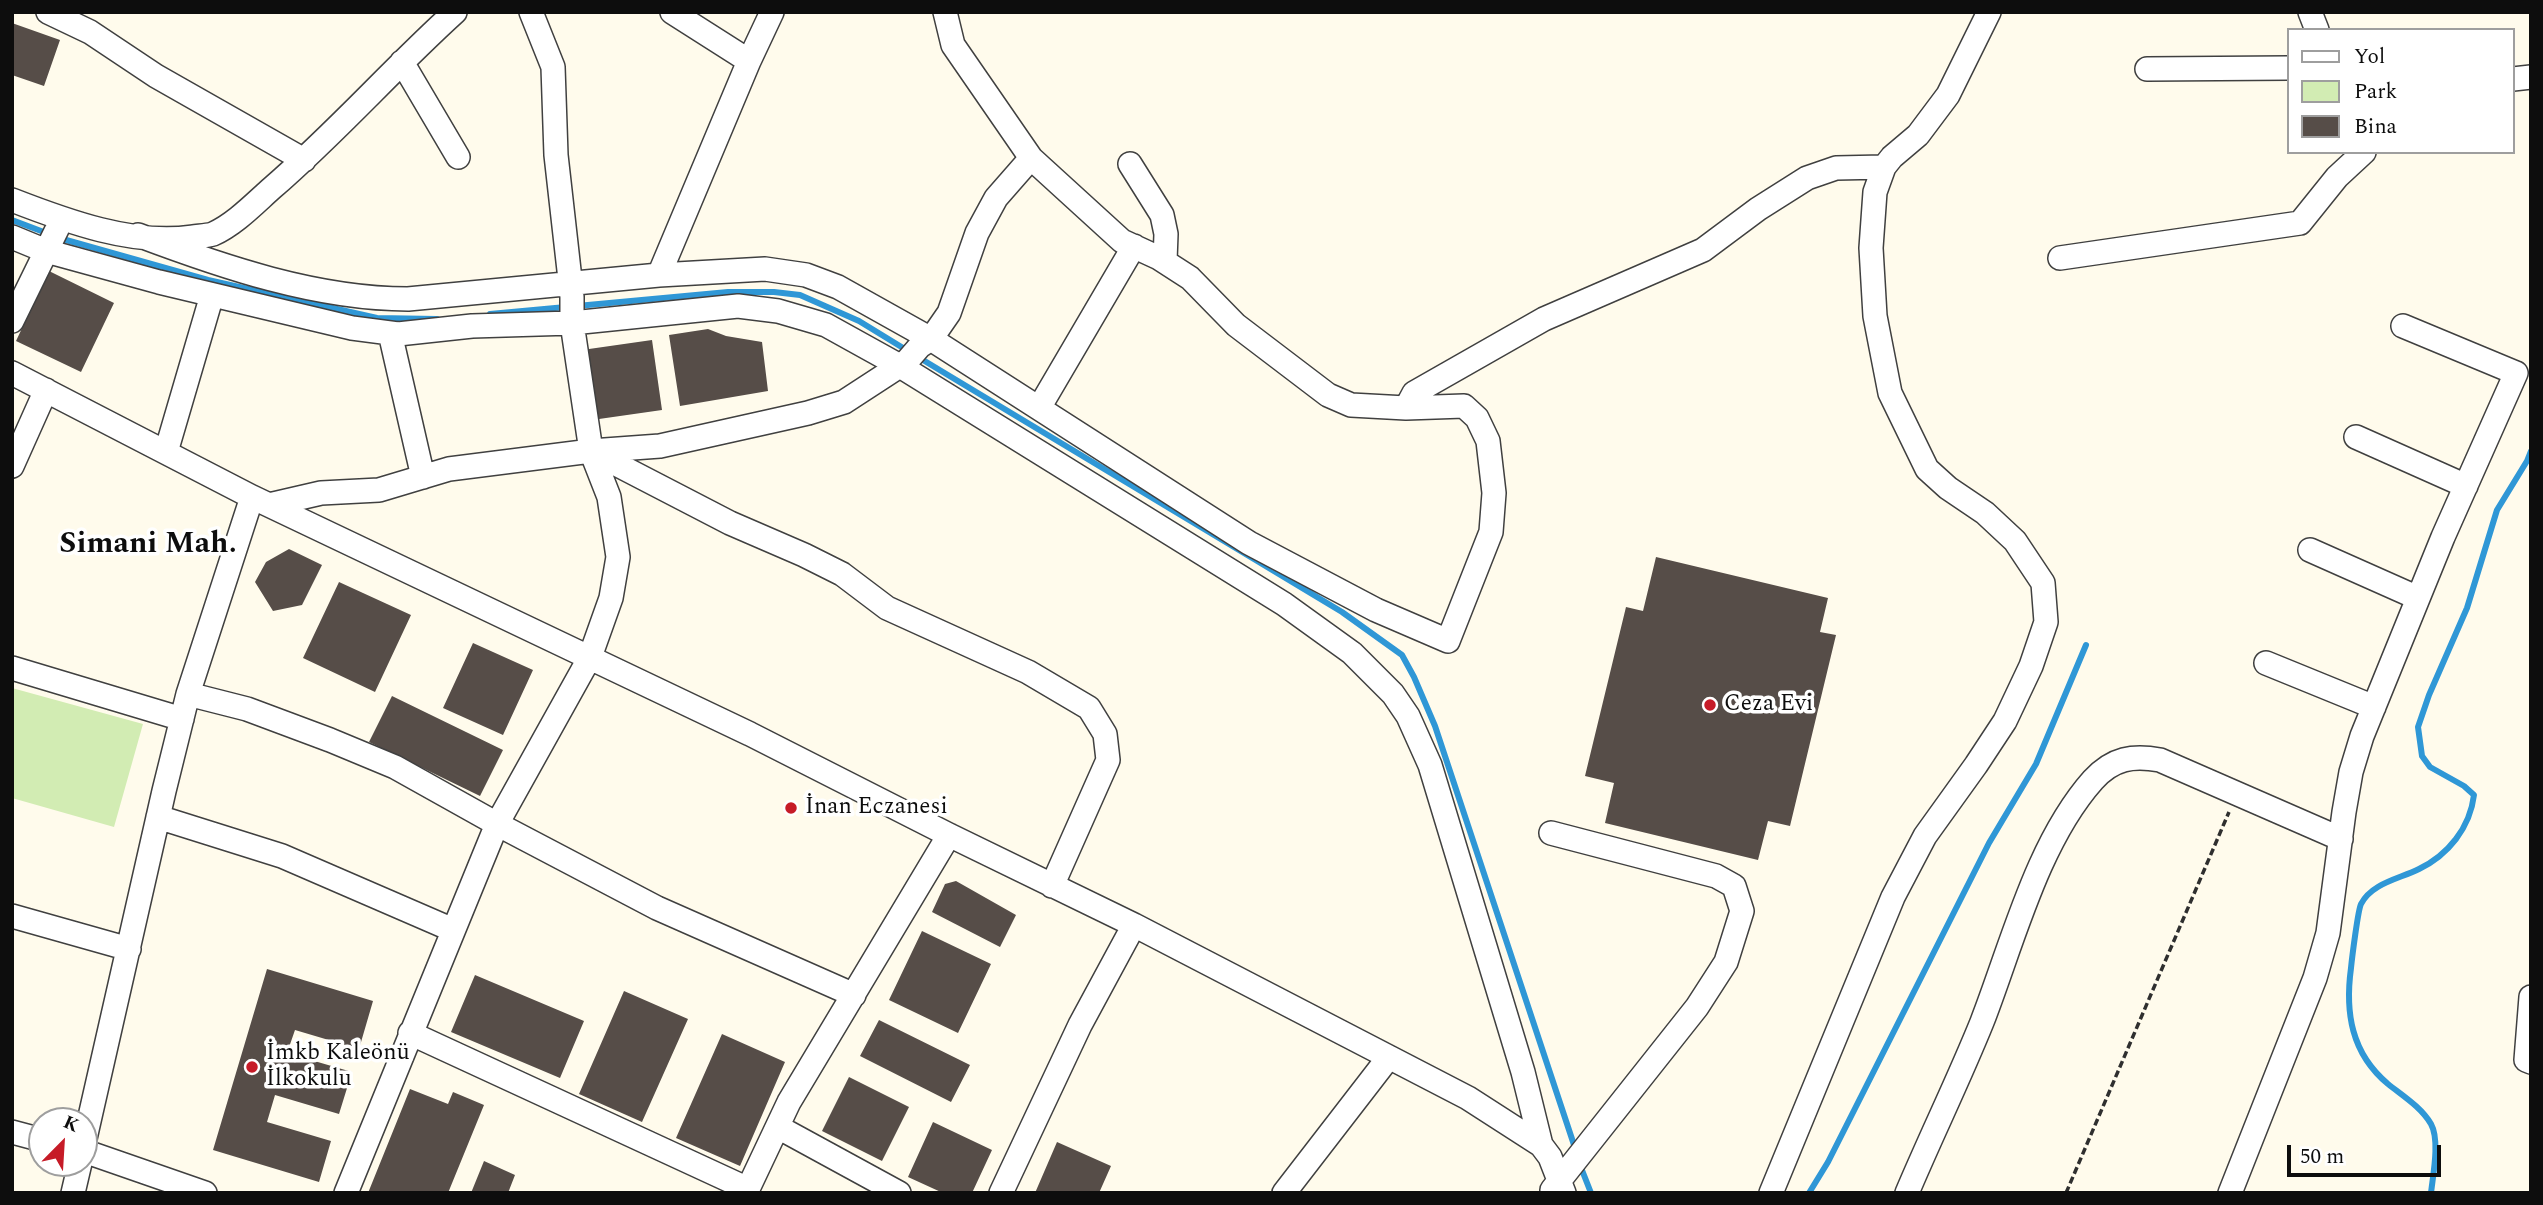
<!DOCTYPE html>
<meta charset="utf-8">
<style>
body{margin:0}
#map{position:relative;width:2543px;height:1205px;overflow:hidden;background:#fffbec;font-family:Spectral,serif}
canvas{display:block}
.frame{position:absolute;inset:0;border:14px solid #0d0d0d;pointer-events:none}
.legend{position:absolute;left:2287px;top:28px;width:228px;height:126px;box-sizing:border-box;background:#fff;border:2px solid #9e9e9e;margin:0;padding:9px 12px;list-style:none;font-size:21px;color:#0d0d0d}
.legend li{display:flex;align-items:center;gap:14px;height:35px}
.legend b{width:35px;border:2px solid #9e9e9e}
.north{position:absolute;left:28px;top:1107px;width:70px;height:70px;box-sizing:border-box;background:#fff;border:2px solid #9e9e9e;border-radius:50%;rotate:24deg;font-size:19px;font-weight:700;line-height:28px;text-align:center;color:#0d0d0d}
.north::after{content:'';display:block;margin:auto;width:24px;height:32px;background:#c61b27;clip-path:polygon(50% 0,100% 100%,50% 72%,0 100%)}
.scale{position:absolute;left:2287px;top:1145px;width:154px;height:32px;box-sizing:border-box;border:4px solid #0d0d0d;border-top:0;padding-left:9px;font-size:21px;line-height:24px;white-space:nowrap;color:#0d0d0d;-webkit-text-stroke:5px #fff;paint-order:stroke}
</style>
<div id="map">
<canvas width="2543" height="1205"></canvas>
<div class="frame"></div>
<ul class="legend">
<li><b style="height:9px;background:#fff"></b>Yol</li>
<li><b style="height:19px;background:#d2ecb3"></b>Park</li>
<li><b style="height:19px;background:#564d48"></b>Bina</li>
</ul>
<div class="north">K</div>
<div class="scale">50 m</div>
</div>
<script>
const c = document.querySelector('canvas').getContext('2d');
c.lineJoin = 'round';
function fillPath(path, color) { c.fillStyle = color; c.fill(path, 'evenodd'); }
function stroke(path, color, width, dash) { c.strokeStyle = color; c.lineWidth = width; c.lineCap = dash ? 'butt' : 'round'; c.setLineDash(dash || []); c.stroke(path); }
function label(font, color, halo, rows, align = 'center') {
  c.font = font + ' Spectral,serif'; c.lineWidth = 7; c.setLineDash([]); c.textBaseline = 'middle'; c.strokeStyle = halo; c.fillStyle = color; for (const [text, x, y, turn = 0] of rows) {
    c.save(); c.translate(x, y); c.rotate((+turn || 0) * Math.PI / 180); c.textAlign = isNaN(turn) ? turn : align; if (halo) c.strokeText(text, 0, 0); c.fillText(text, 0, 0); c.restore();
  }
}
fillPath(new Path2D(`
 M 12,688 L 143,724 L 114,827 L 12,798 Z`), '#d2ecb3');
stroke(new Path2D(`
 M 12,220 L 49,234
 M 59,238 L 208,280 L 377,318 L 437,319
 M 577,306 L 728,292 L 774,292 L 800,295 L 859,321 L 908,351
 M 490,314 L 566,307
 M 918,357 L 1342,612 L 1402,655 L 1414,677 L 1435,726 L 1576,1151
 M 1580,1165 L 1591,1193
 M 1809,1193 L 1828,1162 L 1989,843 L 2036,764 L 2086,645
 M 2431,1193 C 2433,1175 2440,1140 2431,1124 C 2421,1107 2403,1096 2388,1084 C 2351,1053 2345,1012 2351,968 C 2352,958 2358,910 2361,904 C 2372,883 2399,879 2419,869 C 2448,855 2470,828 2474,795 L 2464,786 L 2430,767 L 2422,756 L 2418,727 L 2429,695 L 2467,608 L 2497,510 L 2527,461 L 2531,451`), '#2f97d6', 6);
fillPath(new Path2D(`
 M 12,23 L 60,40 L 44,86 L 12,75 Z
 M 49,271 L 114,303 L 81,372 L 16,341 Z
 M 708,329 L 726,336 L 762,342 L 768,391 L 680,406 L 669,335 Z
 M 652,340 L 662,410 L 592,420 L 582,350 Z
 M 289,549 L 322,565 L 302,605 L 273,611 L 255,582 L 266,562 Z
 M 1656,557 L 1828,598 L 1820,632 L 1836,635 L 1790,826 L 1768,821 L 1758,860 L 1605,823 L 1614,783 L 1585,776 L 1626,607 L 1643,611 Z
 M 339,582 L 411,615 L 375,692 L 303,658 Z
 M 473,643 L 533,670 L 503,735 L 443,708 Z
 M 392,696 L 503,750 L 480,796 L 369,742 Z
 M 956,881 L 1016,915 L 1000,947 L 932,912 L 945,884 Z
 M 922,931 L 991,964 L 958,1033 L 889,1000 Z
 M 267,969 L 373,1001 L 359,1049 L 295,1030 L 287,1053 L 352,1072 L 339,1114 L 275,1095 L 267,1122 L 331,1141 L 319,1182 L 213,1150 Z
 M 475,975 L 584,1021 L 560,1078 L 451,1032 Z
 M 624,991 L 688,1019 L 642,1122 L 579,1094 Z
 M 879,1020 L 970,1065 L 951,1102 L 860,1056 Z
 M 722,1034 L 785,1062 L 740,1166 L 676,1138 Z
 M 849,1077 L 909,1107 L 882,1161 L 822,1131 Z
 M 410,1089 L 448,1104 L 453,1092 L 484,1105 L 448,1193 L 368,1193 Z
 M 933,1122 L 992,1150 L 972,1193 L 943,1193 L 908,1177 Z
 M 1057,1142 L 1111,1166 L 1099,1193 L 1035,1193 Z
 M 484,1161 L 515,1175 L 508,1193 L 471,1193 Z`), '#564d48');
const minor = new Path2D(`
 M 48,12 L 90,32 L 156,76 L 304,160
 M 672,12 L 749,61
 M 945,12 L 953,45 L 1031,158 L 1122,241 L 1159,258 L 1190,278 L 1236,325 L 1328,395 L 1351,405 L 1406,408 L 1414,393 L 1544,319 L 1703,250 L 1758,209 L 1807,178 L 1836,168 L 1884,167
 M 2310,12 L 2317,30
 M 402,62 L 458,157
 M 2147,69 L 2289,68
 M 2513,79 L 2531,77
 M 1130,164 L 1162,215 L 1166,234 L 1165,261
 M 12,200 C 66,221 134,246 192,237 C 199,236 207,236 213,234 C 235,224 254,204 272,188 C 336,133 392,69 455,12
 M 138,235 C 223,267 317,299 408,299 L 659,275 L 765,269 L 806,275 L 838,287 L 931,339 L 1249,543 L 1376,610 L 1448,641 L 1491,532 L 1494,493 L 1488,441 L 1477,418 L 1464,406 L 1406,408
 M 12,237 L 46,251 L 159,282 L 352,328 L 398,334 L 472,326 L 572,323 L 738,306 L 778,311 L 826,325 L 900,366 L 1284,604 L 1352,653 L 1393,694 L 1408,716 L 1430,765 L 1523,1072 L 1541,1145
 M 2060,258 L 2300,223 L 2337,177 L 2364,152
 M 659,275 L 749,61 L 772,12
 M 12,321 L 62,219
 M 390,333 L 423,477
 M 12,373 L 252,497 L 750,734 L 949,835 L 1134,925 L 1468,1098 L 1541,1145 L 1550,1157 L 1564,1193
 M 1039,408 L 1134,246
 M 2356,437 L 2466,486
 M 591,451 L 730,523 L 804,555 L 842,574 L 887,608 L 1028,672 L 1089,708 L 1105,734 L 1108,760 L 1052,886
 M 166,452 L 212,295
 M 12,466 L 46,390
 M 269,505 L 321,493 L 379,490 L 449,469 L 591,451 L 660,446 L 808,413 L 844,402 L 907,361 L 920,346 L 931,339 L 949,313 L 977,233 L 996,198 L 1031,158
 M 2310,550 L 2418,598
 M 2266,663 L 2374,707
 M 12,668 L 182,719
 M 188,694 L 247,709 L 330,740 L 395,767 L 497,824 L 657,908 L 854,995
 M 158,817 L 282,856 L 453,930
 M 1551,833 L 1716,876 L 1734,886 L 1742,911 L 1726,962 L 1697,1007 L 1552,1190
 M 12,916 L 129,949
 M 2531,997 L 2526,1060 L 2531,1062
 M 410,1033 L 748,1189
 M 778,1127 L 899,1193
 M 12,1132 L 42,1140
 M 84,1143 L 164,791 L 188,694 L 252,497
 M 84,1151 L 205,1193
 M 73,1193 L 80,1163
 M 346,1193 L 497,824 L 590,657 L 611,598 L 618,557 L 609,497 L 591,451 L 572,323 L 572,297 L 556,155 L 553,67 L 531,12
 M 746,1193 L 789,1102 L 949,835
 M 1001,1193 L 1080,1025 L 1134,925
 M 1284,1193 L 1389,1057
 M 1771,1193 L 1893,897 L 1925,836 L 1976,765 L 2005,721 L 2031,666 L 2046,622 L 2043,583 L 2015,541 L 1985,513 L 1948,488 L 1927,469 L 1890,393 L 1875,316 L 1871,248 L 1875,192 L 1884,167 L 1892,157 L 1918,135 L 1948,95 L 1989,12
 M 1907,1193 C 1931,1136 1959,1079 1982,1022 C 2012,945 2037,843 2093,780 C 2113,758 2133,755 2160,760 L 2341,839
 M 2230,1193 L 2315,978 L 2328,933 L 2344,812 L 2351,772 L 2362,736 L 2443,537 L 2516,373 L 2403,326`);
stroke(minor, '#404040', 26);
stroke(new Path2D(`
 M 2066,1193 L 2229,812`), '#2f2f2f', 3.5, [7, 3.5]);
stroke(minor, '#fff', 23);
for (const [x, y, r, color] of [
 [1710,705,7,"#c61b27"],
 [791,808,7,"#c61b27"],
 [252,1067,7,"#c61b27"]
]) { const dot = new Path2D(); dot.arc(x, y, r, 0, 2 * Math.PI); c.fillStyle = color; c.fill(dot); stroke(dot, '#fff', 2.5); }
label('23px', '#0d0d0d', '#fff', [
 ["Ceza Evi",1724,705],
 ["İnan Eczanesi",805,808],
 ["İmkb Kaleönü",266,1054],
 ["İlkokulu",266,1080]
], 'left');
label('bold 30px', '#0d0d0d', '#fff', [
 ["Simani Mah.",148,546]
]);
</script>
